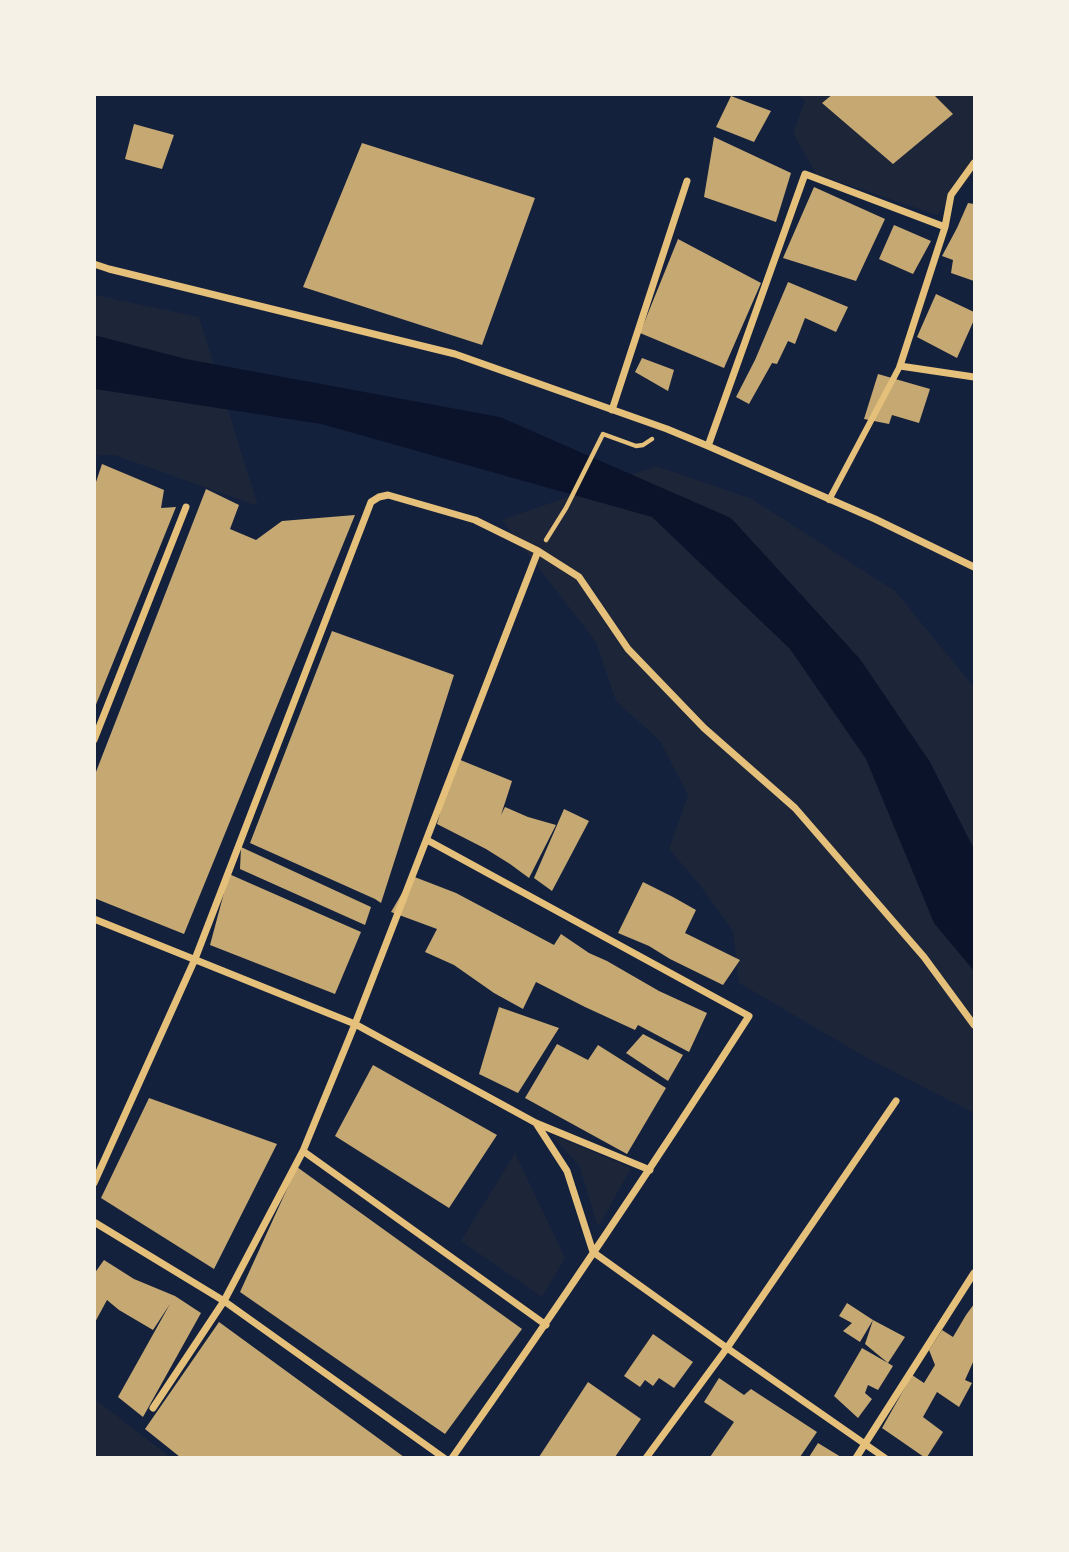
<!DOCTYPE html>
<style>
body{margin:0}
#map{position:relative;width:1069px;height:1552px;overflow:hidden;background:#14213d;font-family:"DejaVu Sans",sans-serif}
canvas{display:block}
.frame{position:absolute;inset:0;border:96px solid #f6f1e7;pointer-events:none}
</style>
<div id="map">
<canvas width="1069" height="1552"></canvas>
<div class="frame"></div>
</div>
<script>
const c = document.querySelector('canvas').getContext('2d');
c.lineJoin = 'round';
function fillPath(path, color) { c.fillStyle = color; c.fill(path, 'evenodd'); }
function stroke(path, color, width, dash) { c.strokeStyle = color; c.lineWidth = width; c.lineCap = dash ? 'butt' : 'round'; c.setLineDash(dash || []); c.stroke(path); }
fillPath(new Path2D(`
 M 797,95 L 974,95 L 974,173 L 937,215 L 816,174 L 793,133 L 805,101 Z
 M 95,295 L 199,317 L 258,506 L 114,455 L 98,455 L 95,465 Z
 M 656,466 L 752,499 L 895,591 L 974,687 L 974,1113 L 869,1059 L 739,983 L 733,931 L 699,884 L 669,849 L 688,795 L 660,741 L 616,701 L 596,642 L 502,520 Z
 M 550,1134 L 631,1168 L 598,1227 L 579,1165 Z
 M 515,1153 L 565,1258 L 542,1297 L 461,1241 Z
 M 95,1399 L 170,1457 L 95,1457 Z`), '#1d2539');
fillPath(new Path2D(`
 M 94,335 L 186,359 L 500,417 L 731,518 L 860,659 L 930,762 L 974,849 L 974,971 L 934,923 L 866,759 L 790,649 L 652,517 L 321,424 L 95,389 Z`), '#0b132b');
fillPath(new Path2D(`
 M 833,94 L 933,94 L 953,114 L 893,164 L 822,103 Z
 M 731,96 L 771,111 L 754,142 L 716,127 Z
 M 134,124 L 174,135 L 162,169 L 125,159 Z
 M 714,137 L 791,173 L 776,222 L 704,197 Z
 M 362,143 L 535,198 L 482,345 L 303,287 Z
 M 814,187 L 885,219 L 856,281 L 783,258 Z
 M 968,203 L 974,204 L 974,281 L 951,273 L 953,260 L 942,256 L 957,228 Z
 M 894,225 L 931,241 L 913,274 L 879,259 Z
 M 678,239 L 761,283 L 724,368 L 640,333 Z
 M 788,282 L 848,307 L 836,332 L 805,318 L 795,344 L 788,341 L 777,364 L 772,363 L 749,404 L 736,397 L 755,360 Z
 M 936,294 L 974,312 L 974,320 L 957,358 L 917,337 Z
 M 642,358 L 674,370 L 668,391 L 635,372 Z
 M 878,374 L 930,389 L 919,423 L 892,415 L 889,424 L 864,419 Z
 M 102,464 L 164,490 L 161,508 L 176,507 L 95,707 L 94,488 Z
 M 206,489 L 239,505 L 230,529 L 256,540 L 282,521 L 355,515 L 184,934 L 94,898 L 94,777 Z
 M 332,631 L 454,675 L 381,903 L 375,899 L 250,843 Z
 M 458,759 L 512,781 L 501,815 L 505,807 L 528,817 L 556,825 L 529,878 L 510,864 L 486,849 L 437,824 L 447,788 Z
 M 564,809 L 589,821 L 552,891 L 534,878 Z
 M 241,847 L 371,907 L 365,925 L 240,869 Z
 M 229,874 L 361,932 L 335,994 L 210,945 Z
 M 412,876 L 456,893 L 554,945 L 561,934 L 589,953 L 607,961 L 659,991 L 707,1013 L 689,1052 L 638,1025 L 635,1030 L 585,1007 L 536,982 L 523,1009 L 494,993 L 454,965 L 425,952 L 437,929 L 391,912 Z
 M 643,882 L 673,897 L 696,910 L 685,933 L 740,960 L 723,985 L 670,959 L 649,946 L 618,933 Z
 M 499,1007 L 559,1028 L 518,1093 L 479,1074 Z
 M 643,1034 L 683,1055 L 668,1081 L 626,1053 Z
 M 557,1044 L 588,1060 L 598,1045 L 666,1088 L 627,1154 L 525,1098 Z
 M 373,1065 L 497,1135 L 449,1208 L 335,1136 Z
 M 149,1098 L 277,1144 L 214,1269 L 101,1198 Z
 M 297,1167 L 522,1329 L 445,1434 L 240,1292 Z
 M 104,1260 L 134,1279 L 175,1296 L 201,1313 L 143,1417 L 118,1397 L 170,1304 L 153,1330 L 119,1310 L 107,1300 L 94,1324 L 94,1274 Z
 M 847,1303 L 873,1320 L 860,1342 L 843,1331 L 852,1323 L 839,1316 Z
 M 974,1304 L 974,1360 L 965,1380 L 972,1383 L 959,1407 L 937,1392 L 923,1417 L 943,1432 L 927,1457 L 924,1457 L 882,1428 L 912,1375 L 924,1383 L 935,1365 L 929,1350 L 942,1330 L 953,1337 L 966,1315 Z
 M 873,1320 L 905,1337 L 888,1363 L 893,1366 L 878,1390 L 868,1385 L 865,1393 L 872,1399 L 858,1418 L 834,1396 L 862,1348 L 888,1363 L 865,1344 Z
 M 219,1322 L 404,1457 L 180,1457 L 145,1429 Z
 M 653,1334 L 693,1362 L 674,1388 L 659,1378 L 653,1386 L 645,1380 L 640,1387 L 624,1376 Z
 M 719,1378 L 744,1395 L 751,1389 L 817,1432 L 800,1457 L 710,1457 L 734,1422 L 704,1402 Z
 M 588,1382 L 641,1419 L 615,1457 L 539,1457 Z
 M 818,1443 L 841,1457 L 809,1457 Z`), '#c6a872');
stroke(new Path2D(`
 M 546,540 L 566,508 L 603,434 L 636,446 L 643,445 L 652,439`), '#e5c07b', 4.5);
stroke(new Path2D(`
 M 829,500 L 900,366`), '#e5c07b', 6);
stroke(new Path2D(`
 M 974,163 L 951,195 L 945,227 L 900,366 L 974,377
 M 94,264 L 109,269 L 455,354 L 667,429 L 708,446 L 875,519 L 974,567
 M 612,410 L 687,181
 M 708,446 L 805,174 L 945,227
 M 94,740 L 186,507
 M 427,840 L 749,1016 C 653,1166 554,1313 452,1458
 M 94,919 L 355,1024 L 536,1123 L 650,1170
 M 536,1123 L 567,1171 L 593,1252 L 727,1348 L 885,1458
 M 303,1151 L 546,1325
 M 94,1183 L 195,959 L 371,502 L 379,497 L 388,495 L 475,520 L 538,551 L 579,577 L 628,649 L 704,728 L 795,808 L 924,957 L 974,1025
 M 94,1222 L 224,1301 L 444,1458
 M 153,1408 L 224,1301 L 303,1151 L 355,1024 L 538,551
 M 646,1458 L 727,1348 L 896,1101
 M 856,1458 L 974,1273`), '#e5c07b', 7);
</script>
